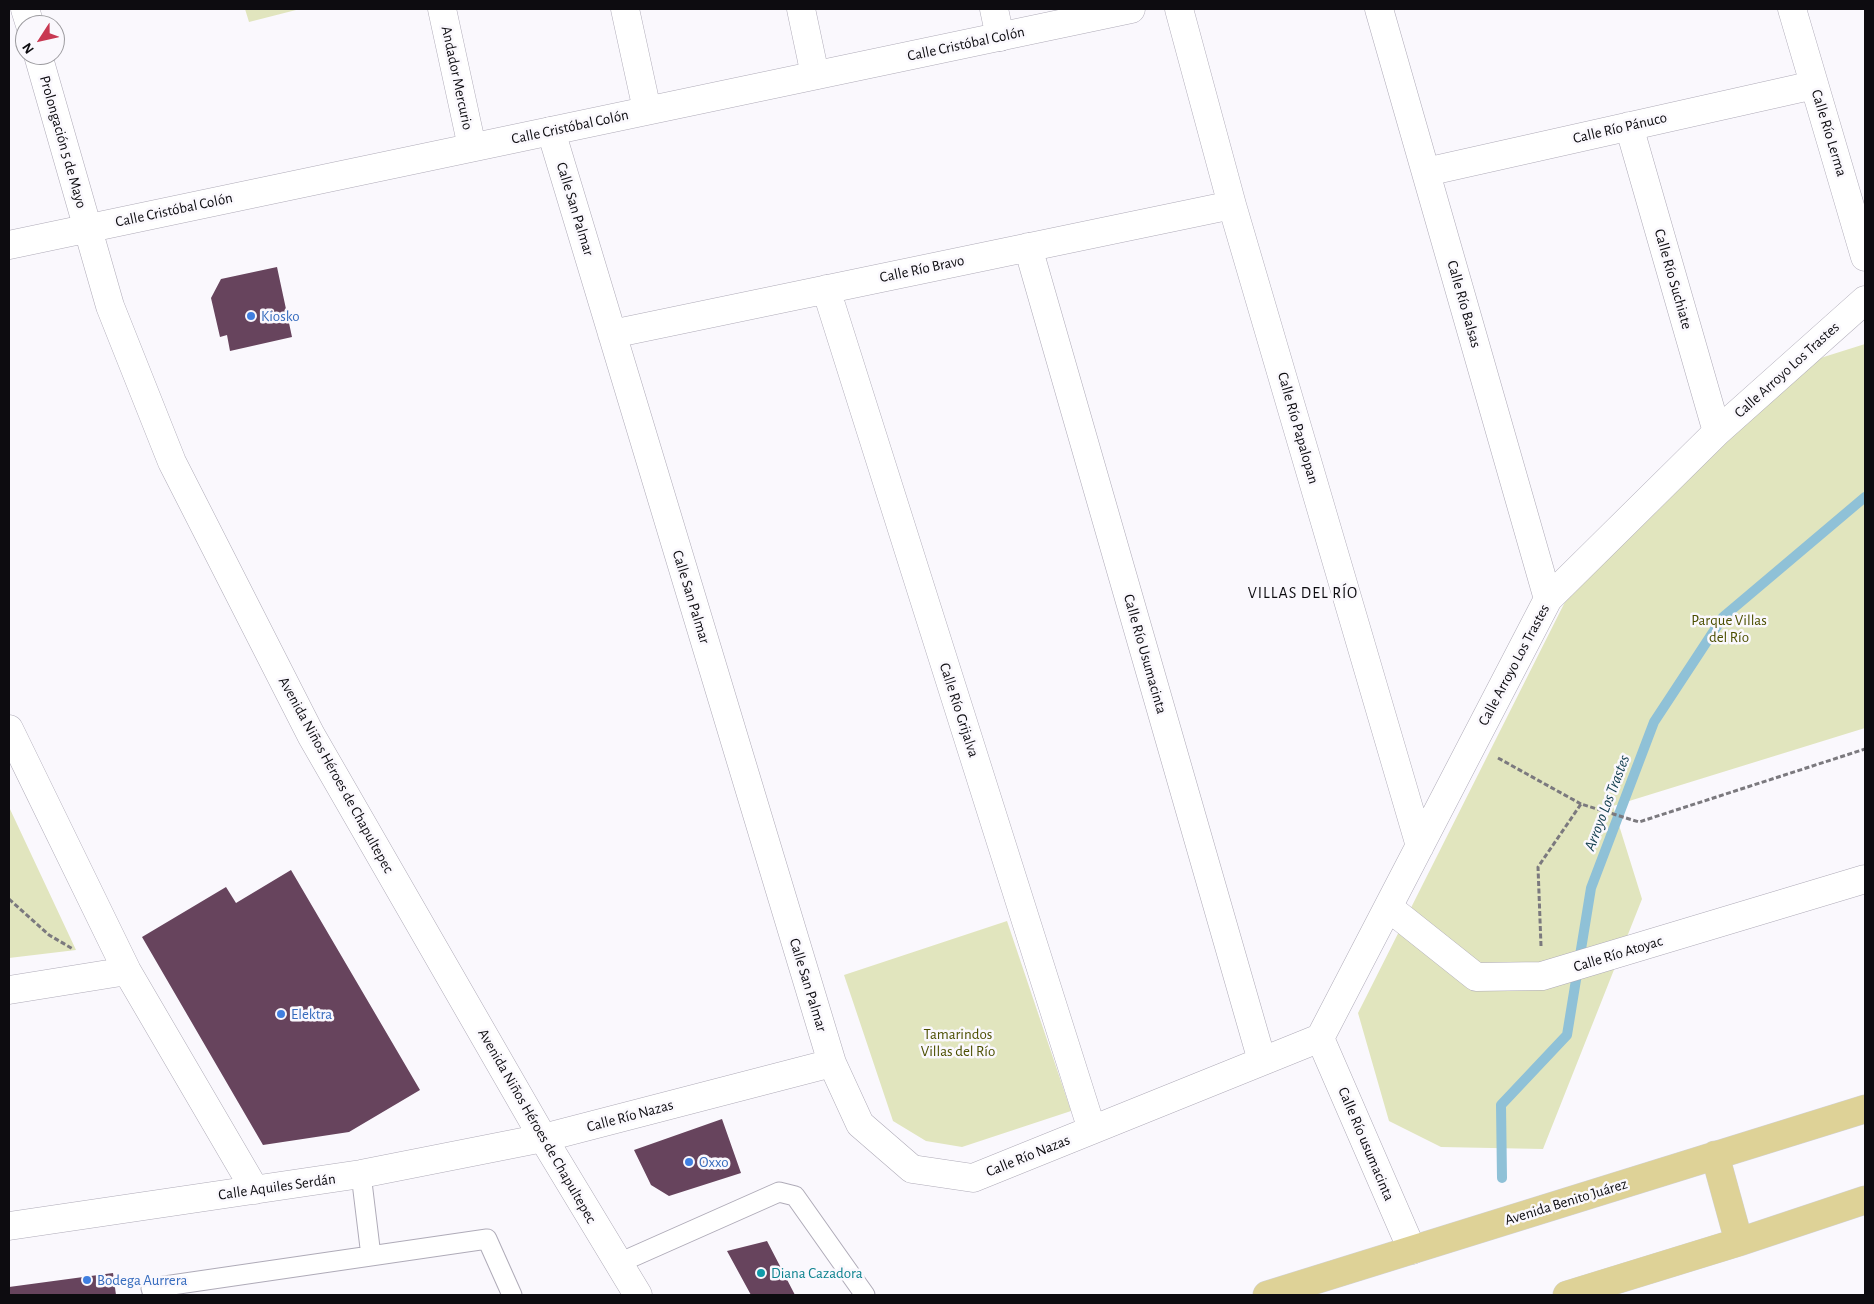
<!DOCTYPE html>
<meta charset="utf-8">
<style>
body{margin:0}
#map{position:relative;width:1874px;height:1304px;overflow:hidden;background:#faf8fd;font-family:"Alegreya Sans",sans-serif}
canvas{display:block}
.frame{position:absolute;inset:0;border:10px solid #0d0c10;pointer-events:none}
.north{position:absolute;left:15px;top:15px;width:50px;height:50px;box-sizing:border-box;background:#faf8fd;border:1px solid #9b9a9e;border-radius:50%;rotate:235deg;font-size:14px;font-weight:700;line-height:20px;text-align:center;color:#0d0c10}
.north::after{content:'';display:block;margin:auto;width:18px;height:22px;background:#c83852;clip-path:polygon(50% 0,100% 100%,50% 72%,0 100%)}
</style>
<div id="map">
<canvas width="1874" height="1304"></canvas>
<div class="frame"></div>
<div class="north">N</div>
</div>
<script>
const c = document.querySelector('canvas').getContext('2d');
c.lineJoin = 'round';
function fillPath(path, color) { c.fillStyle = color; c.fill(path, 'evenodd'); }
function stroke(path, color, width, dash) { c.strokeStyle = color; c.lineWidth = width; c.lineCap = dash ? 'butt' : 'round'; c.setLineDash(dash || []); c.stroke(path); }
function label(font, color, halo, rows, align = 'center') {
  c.font = font + ' "Alegreya Sans",sans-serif'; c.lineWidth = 5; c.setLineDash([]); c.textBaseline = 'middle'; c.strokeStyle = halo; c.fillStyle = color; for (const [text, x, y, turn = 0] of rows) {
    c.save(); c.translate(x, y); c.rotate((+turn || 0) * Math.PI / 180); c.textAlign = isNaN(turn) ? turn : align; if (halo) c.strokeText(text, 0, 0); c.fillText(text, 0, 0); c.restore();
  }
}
fillPath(new Path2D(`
 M 245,9 L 300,9 L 249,22 Z
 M 1865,344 L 1865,728 L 1613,806 L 1642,899 L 1543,1149 L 1441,1147 L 1389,1121 L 1358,1013 L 1571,590 L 1811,361 Z
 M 9,807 L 76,950 L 9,958 Z
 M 1007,921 L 1071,1111 L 962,1147 L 926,1141 L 893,1121 L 844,975 Z`), '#e1e5be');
stroke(new Path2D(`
 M 1502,1178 L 1501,1105 L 1567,1035 L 1591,888 L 1654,722 L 1723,617 L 1865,497`), '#8fc1d7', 10);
fillPath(new Path2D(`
 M 277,267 L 292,337 L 230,351 L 227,335 L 220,337 L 211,298 L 221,279 Z
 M 291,870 L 420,1090 L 349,1132 L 263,1145 L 142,937 L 226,887 L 236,903 Z
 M 722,1119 L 741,1173 L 669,1196 L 651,1185 L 634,1150 Z
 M 767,1241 L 795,1295 L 751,1295 L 727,1251 Z
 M 113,1273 L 116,1295 L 9,1295 L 9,1287 Z`), '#67445d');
const service = new Path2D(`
 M 361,1174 L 371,1256
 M 619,1263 L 779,1192 L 795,1196 L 865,1295
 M 153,1295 L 151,1288 L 487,1239 L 512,1295`);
const pedestrian = new Path2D(`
 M 442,9 L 472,147`);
const minor = new Path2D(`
 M 625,9 L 647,110
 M 801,9 L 815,75
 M 994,9 L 1000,37
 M 1179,9 L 1232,205 L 1420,846
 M 1379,9 L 1548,599
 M 1792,9 L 1865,257
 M 1629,126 L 1717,432
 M 551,131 L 832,1063 L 860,1124 L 912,1169 L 973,1178 L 1320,1038
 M 1426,172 L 1814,85
 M 1028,247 L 1262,1061
 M 826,289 L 1092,1130
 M 612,334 L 1232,205
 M 9,729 L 127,971 L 255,1190
 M 1388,907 L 1476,977 L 1542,976 L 1865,879
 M 9,990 L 127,971
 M 1320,1038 L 1548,599 L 1717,432 L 1865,300
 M 1320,1038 L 1412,1250
 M 9,1226 L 361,1174 L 543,1138 L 832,1063`);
const tertiary = new Path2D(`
 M 25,9 L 30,25
 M 38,55 L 110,306 L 172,462 L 311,735 L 543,1138 L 638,1295
 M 9,245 L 1131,9`);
const primary = new Path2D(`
 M 1715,1155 L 1739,1242
 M 1267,1295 L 1865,1109
 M 1567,1295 L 1739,1242 L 1865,1200`);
stroke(service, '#afabb8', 21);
stroke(pedestrian, '#afabb8', 29);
stroke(minor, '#afabb8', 29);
stroke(tertiary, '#afabb8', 29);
stroke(primary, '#d3d3d4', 29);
stroke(new Path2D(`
 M 1498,758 L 1581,804
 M 9,899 L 49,935 L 73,949
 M 1541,946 L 1538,867 L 1581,804 L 1639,822 L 1865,749`), '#7b797e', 3, [5, 2.5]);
stroke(service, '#fff', 19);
stroke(pedestrian, '#fff', 28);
stroke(minor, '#fff', 28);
stroke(tertiary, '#fff', 28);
stroke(primary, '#ded297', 28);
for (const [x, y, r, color] of [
 [251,316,5,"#3f7fe0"],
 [281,1014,5,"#3f7fe0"],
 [689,1162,5,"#3f7fe0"],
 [761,1273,5,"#0f9aa8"],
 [87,1280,5,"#3f7fe0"]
]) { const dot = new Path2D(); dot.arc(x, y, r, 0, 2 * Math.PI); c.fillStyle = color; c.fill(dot); stroke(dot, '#faf8fd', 2); }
label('15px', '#0d0c10', '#faf8fd', [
 ["Calle Cristóbal Colón",966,44,-12],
 ["Andador Mercurio",457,78,78],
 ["Calle Cristóbal Colón",570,127,-12],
 ["Calle Río Pánuco",1620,128,-13],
 ["Calle Río Lerma",1829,133,73],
 ["Prolongación 5 de Mayo",63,142,74],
 ["Calle San Palmar",575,209,73],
 ["Calle Cristóbal Colón",174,210,-12],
 ["Calle Río Bravo",922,269,-12],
 ["Calle Río Suchiate",1673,279,74],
 ["Calle Río Balsas",1464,304,74],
 ["Calle Arroyo Los Trastes",1787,370,-42],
 ["Calle Río Papalopan",1298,428,74],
 ["Calle San Palmar",691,597,73],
 ["Calle Río Usumacinta",1145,654,74],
 ["Calle Arroyo Los Trastes",1514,665,-62],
 ["Calle Río Grijalva",959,710,72],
 ["Avenida Niños Héroes de Chapultepec",336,775,61],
 ["Calle Río Atoyac",1618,954,-17],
 ["Calle San Palmar",808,985,73],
 ["Calle Río Nazas",630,1116,-15],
 ["Avenida Niños Héroes de Chapultepec",537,1126,60],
 ["Calle Río usumacinta",1366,1144,67],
 ["Calle Río Nazas",1028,1156,-22],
 ["Calle Aquiles Serdán",277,1187,-8],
 ["Avenida Benito Juárez",1566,1202,-17]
]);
label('15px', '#366cbe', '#faf8fd', [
 ["Kiosko",261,316],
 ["Elektra",291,1014],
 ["Oxxo",699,1162],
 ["Bodega Aurrera",97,1280]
], 'left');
label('15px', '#4c4f01', '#faf8fd', [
 ["Parque Villas",1729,620],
 ["del Río",1729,637],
 ["Tamarindos",958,1034],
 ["Villas del Río",958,1051]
]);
label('15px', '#0d838f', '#faf8fd', [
 ["Diana Cazadora",771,1273]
], 'left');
c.letterSpacing = '1px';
label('16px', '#0d0c10', '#faf8fd', [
 ["VILLAS DEL RÍO",1303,593]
]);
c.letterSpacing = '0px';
label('italic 16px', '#164151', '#faf8fd', [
 ["Arroyo Los Trastes",1607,803,-69]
]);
</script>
